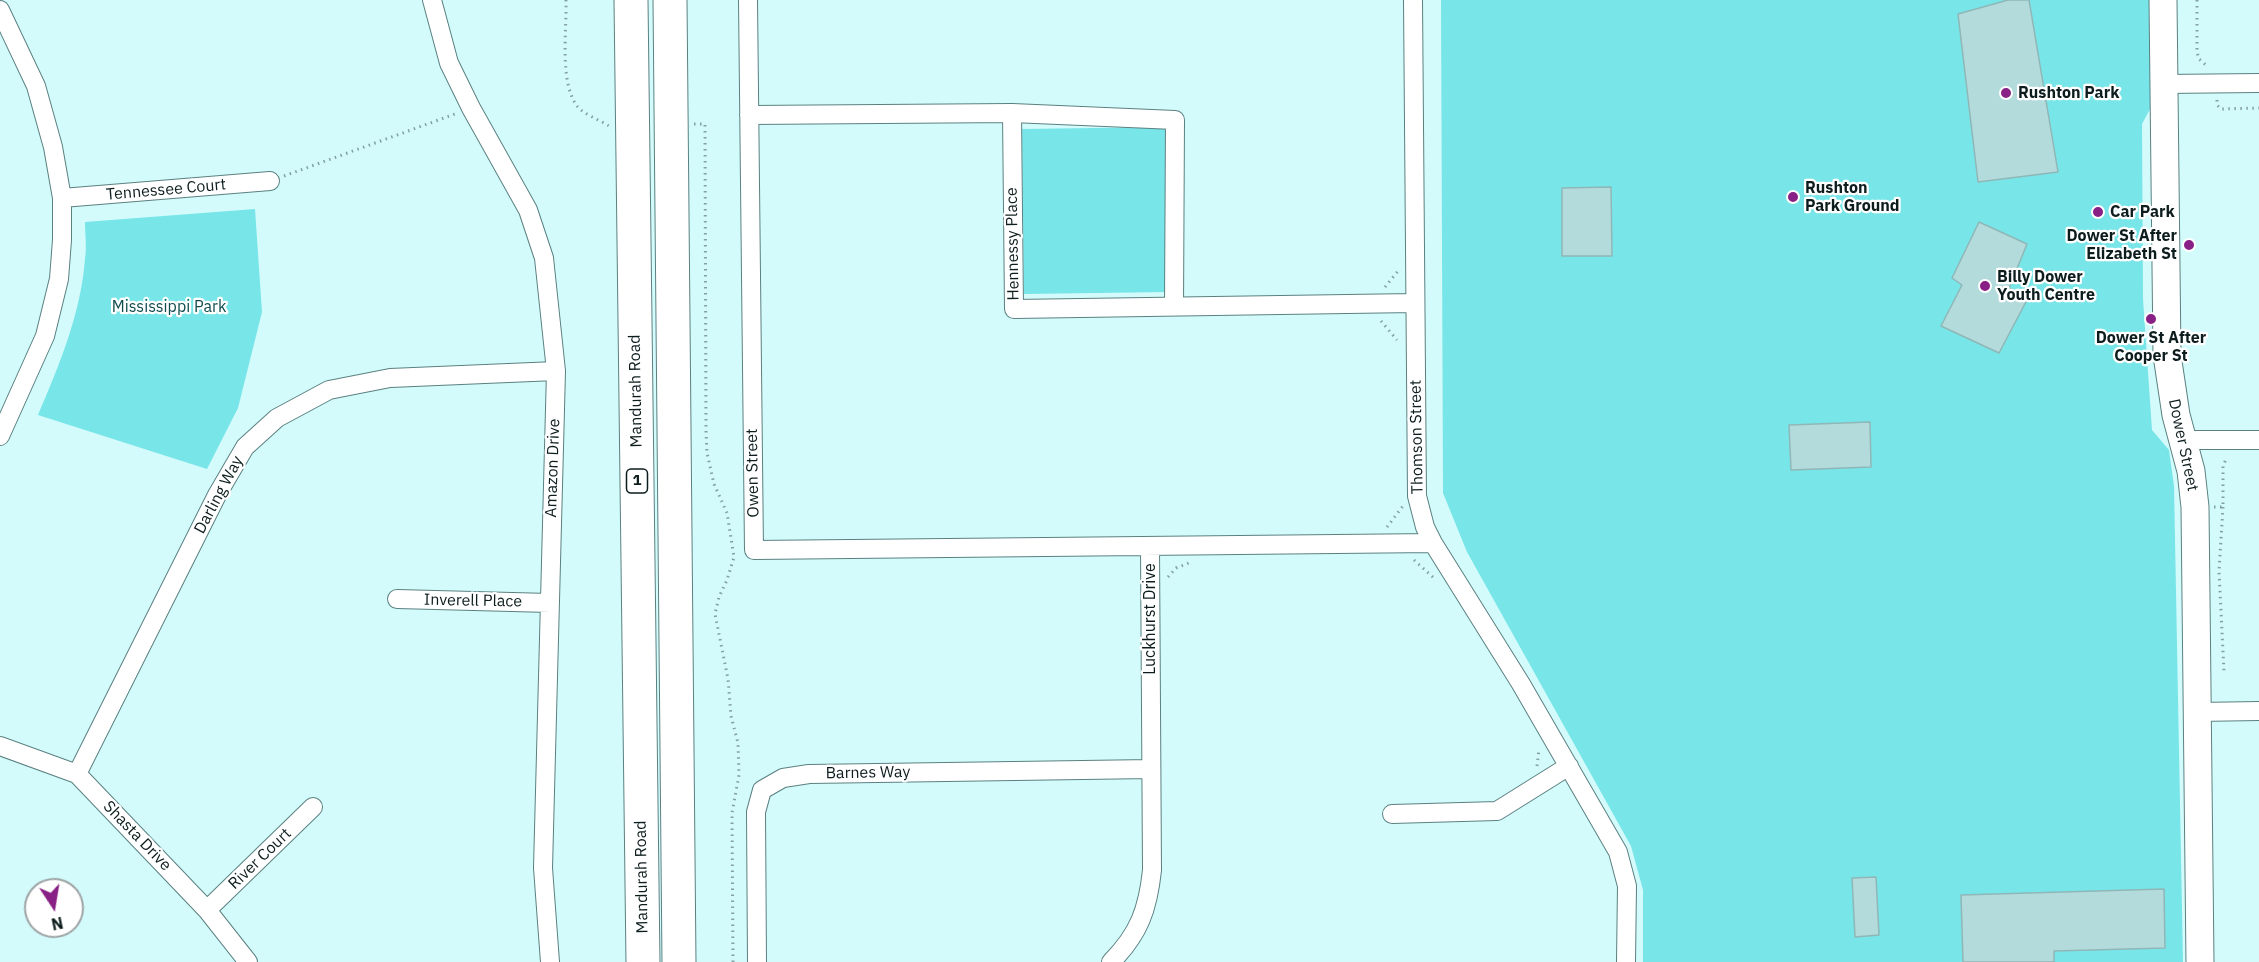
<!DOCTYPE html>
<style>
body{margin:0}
#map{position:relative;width:2259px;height:962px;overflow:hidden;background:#d3fbfc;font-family:"IBM Plex Sans",sans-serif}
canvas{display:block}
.north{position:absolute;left:24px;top:878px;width:60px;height:60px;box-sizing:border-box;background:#fff;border:2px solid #9ea4a5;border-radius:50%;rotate:168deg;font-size:16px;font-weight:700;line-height:24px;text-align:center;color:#0d1c1d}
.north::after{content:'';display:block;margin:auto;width:21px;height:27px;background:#892086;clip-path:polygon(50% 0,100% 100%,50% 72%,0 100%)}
</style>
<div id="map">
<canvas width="2259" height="962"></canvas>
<div class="north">N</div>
</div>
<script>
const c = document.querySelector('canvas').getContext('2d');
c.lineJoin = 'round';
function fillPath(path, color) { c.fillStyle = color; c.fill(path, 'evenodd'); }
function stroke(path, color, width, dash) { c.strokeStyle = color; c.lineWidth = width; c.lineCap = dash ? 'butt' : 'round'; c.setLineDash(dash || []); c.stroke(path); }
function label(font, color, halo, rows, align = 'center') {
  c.font = font + ' "IBM Plex Sans",sans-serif'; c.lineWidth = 4.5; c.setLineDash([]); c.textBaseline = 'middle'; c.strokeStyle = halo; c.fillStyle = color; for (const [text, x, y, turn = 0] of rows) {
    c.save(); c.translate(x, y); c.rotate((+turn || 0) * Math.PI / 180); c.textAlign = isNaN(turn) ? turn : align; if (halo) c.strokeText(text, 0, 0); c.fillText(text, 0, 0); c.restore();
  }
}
fillPath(new Path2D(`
 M 1441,0 L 2149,0 L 2156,98 L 2142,124 L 2143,299 L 2152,430 L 2169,450 L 2174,486 L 2183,962 L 1643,962 L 1643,890 L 1631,846 L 1467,552 L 1443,493 Z
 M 1167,127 L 1169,292 L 1024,294 L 1022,129 Z
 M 255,209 L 262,312 L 238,408 L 207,469 L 38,415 C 59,366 81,313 85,259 C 87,247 85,234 85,222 Z`), '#78e5e8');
const building = new Path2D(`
 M 2008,0 L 2029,0 L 2058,172 L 1978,182 L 1958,14 Z
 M 1611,187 L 1612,256 L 1562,256 L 1562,188 Z
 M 1979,222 L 2027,244 L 2009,288 L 2028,298 L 1999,353 L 1941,326 L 1962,285 L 1952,278 Z
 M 1870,422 L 1871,467 L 1791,470 L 1789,425 Z
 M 1876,877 L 1879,935 L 1855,937 L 1852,878 Z
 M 2164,889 L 2165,948 L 2054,951 L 2054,962 L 1963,962 L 1961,895 Z`);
fillPath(building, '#b4dbdc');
stroke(building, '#90b7b7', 1.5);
const street = new Path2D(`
 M 432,0 L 449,63 L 471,108 L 528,210 L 544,258 L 556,371 L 543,868 L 550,962
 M 748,0 L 754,550 L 1433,543
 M 1413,0 L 1417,496 L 1425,527 L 1433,543 L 1521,684 L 1618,852 L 1627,886 L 1626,962
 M 0,10 L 36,86 L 53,147 L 62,198 L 62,240 L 59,279 L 45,336 L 0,436
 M 2163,84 L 2259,83
 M 1012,113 L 1175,120 L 1174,306
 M 749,115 L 1012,113 L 1014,309 L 1414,303
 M 62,198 L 270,181
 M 2183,442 L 2197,440 L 2259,440
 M 397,599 L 550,603
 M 2197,712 L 2259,711
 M 0,746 L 77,774 L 207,910 L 248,962
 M 77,774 L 217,495 L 245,447 L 277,418 L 329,390 L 390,378 L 556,371
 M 1392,814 L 1497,811 L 1569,766
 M 207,910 L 313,807
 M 757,962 L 756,812 L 762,790 L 783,778 L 809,774 L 1151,769
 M 1111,962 C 1139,934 1148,909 1152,870 L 1150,547`);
const secondary = new Path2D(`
 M 2163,0 L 2167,355 L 2176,415 L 2191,471 L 2195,507 L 2200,962`);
const highway = new Path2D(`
 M 631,0 L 643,962
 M 670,0 L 679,962`);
stroke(street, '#5b8081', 20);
stroke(secondary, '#5b8081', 29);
stroke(highway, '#5b8081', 35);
stroke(new Path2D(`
 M 566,0 C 567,30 559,81 577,106 C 583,114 600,120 609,126
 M 2197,0 L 2197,52 L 2199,59 L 2207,66
 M 2217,100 L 2217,105 L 2221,109 L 2259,108
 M 694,124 L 705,124 L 706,431 L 707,453 L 714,484 L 727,513 L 734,557 L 727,580 L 719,597 L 715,614 L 728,679 L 731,716 L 738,743 L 739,775 L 732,813 L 733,962
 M 284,176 L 455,114
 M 1385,287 L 1398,271
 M 1381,321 L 1397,340
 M 2214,507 L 2223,507 L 2223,466 L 2227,457
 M 2223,507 L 2219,571 L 2224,672
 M 1387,527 L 1403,506
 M 1414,560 L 1434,578
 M 1168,577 L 1176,568 L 1189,563
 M 1537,766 L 1539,749`), '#82a0a1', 3, [1.5, 4.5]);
stroke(street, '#fff', 18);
stroke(secondary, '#fff', 27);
stroke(highway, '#fff', 33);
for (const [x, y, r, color] of [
 [2006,93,6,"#892086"],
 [1793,197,6,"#892086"],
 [2098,212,6,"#892086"],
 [2189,245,6,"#892086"],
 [1985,286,6,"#892086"],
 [2151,319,6,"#892086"]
]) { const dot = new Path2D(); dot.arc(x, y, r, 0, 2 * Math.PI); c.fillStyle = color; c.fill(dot); stroke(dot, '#fff', 2); }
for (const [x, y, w] of [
 [637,481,21]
]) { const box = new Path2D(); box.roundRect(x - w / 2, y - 12, w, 24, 4.5); c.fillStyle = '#fff'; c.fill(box); stroke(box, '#0d1c1d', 1.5); }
label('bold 15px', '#0d1c1d', null, [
 ["1",637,481]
]);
label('bold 16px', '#0d1c1d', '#fff', [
 ["Rushton Park",2018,93],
 ["Rushton",1805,188],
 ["Park Ground",1805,206],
 ["Car Park",2110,212],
 ["Dower St After",2177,236,"right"],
 ["Elizabeth St",2177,254,"right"],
 ["Billy Dower",1997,277],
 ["Youth Centre",1997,295],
 ["Dower St After",2151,338,"center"],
 ["Cooper St",2151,356,"center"]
], 'left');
label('16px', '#0d1c1d', '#fff', [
 ["Tennessee Court",166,190,-5],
 ["Hennessy Place",1013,244,-91],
 ["Mandurah Road",636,391,-91],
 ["Thomson Street",1417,437,-91],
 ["Dower Street",2183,445,78],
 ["Amazon Drive",553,468,-88],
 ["Owen Street",753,473,-91],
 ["Darling Way",219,495,-62],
 ["Inverell Place",473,601,1],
 ["Luckhurst Drive",1150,619,-90],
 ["Barnes Way",868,773,-1],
 ["Shasta Drive",137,836,46],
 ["River Court",260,859,-44],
 ["Mandurah Road",642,877,-91]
]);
label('16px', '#104c4e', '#fff', [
 ["Mississippi Park",169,307]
]);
</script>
